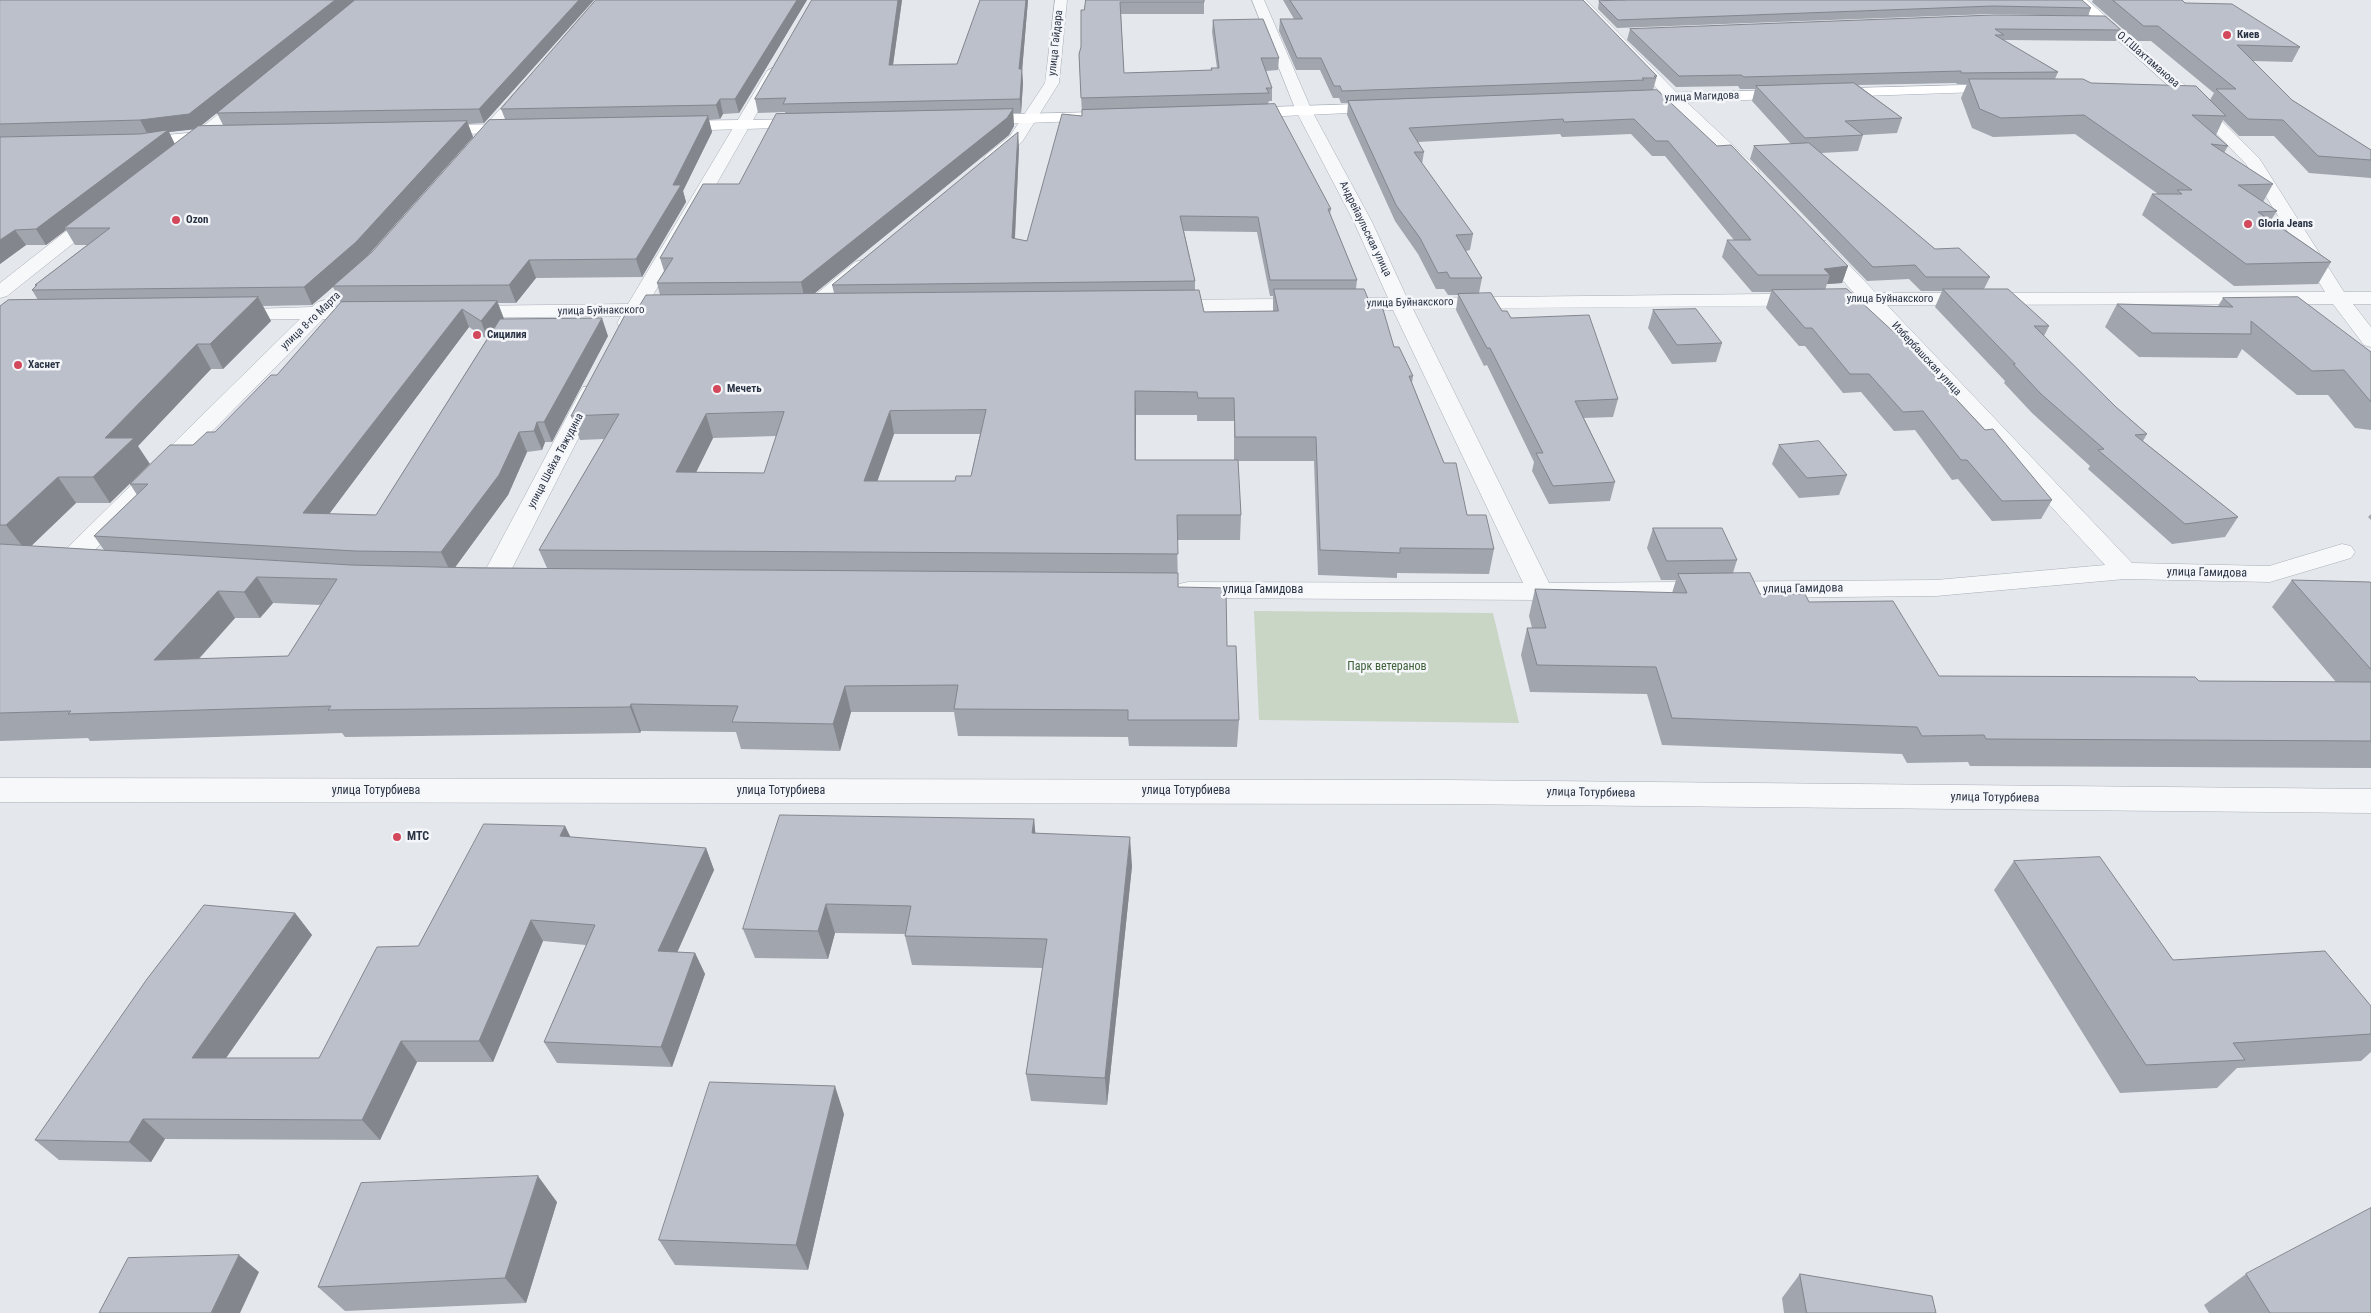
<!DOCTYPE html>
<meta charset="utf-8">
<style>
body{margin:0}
canvas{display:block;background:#e4e7ec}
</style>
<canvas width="2371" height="1313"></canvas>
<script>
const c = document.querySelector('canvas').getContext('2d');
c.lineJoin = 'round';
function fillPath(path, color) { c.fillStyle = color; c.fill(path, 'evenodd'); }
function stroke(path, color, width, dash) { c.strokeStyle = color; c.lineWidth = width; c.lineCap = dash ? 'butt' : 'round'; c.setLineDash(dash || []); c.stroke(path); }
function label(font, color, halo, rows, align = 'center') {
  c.font = font + ' "Roboto Condensed",sans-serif'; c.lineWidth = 5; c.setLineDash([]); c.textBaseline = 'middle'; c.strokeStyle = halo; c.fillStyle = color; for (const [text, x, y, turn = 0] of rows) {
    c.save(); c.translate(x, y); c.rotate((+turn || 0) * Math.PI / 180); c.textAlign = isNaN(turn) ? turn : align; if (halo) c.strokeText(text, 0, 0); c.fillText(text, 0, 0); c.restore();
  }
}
fillPath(new Path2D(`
 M 1254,611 L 1493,613 L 1519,723 L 1259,720 Z`), '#c9d6c5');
const minor = new Path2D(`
 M 1055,0 L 1067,0 L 1059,83 L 1022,142 L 998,161 L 986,161 L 984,158 L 986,155 L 1010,136 L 1045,83 Z
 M 1252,0 L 1264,0 L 1312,111 L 1372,222 L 1407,298 L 1854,293 L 1811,245 L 1814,241 L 1826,241 L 1876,293 L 2325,292 L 2246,164 L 2186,102 L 2194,97 L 2199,99 L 2259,158 L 2344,292 L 2371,292 L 2371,304 L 2353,304 L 2371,327 L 2371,347 L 2364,345 L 2333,304 L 1887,305 L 2132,563 L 2269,566 L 2342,544 L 2351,546 L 2355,552 L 2351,558 L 2270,582 L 2125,579 L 1936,596 L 1540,600 L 1188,598 L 1179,596 L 1175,590 L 1179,584 L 1188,582 L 1523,583 L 1393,310 L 1166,312 L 1159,310 L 1156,306 L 1159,302 L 1166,300 L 1388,298 L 1354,222 L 1296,111 ZM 1865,305 L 2105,565 L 1936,580 L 1549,583 L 1413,309 Z
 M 1573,0 L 1586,0 L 1679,95 L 1757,168 L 1759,172 L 1757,176 L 1745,176 L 1669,101 Z
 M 774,67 L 781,71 L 648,304 L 680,306 L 683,310 L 680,314 L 641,316 L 634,327 L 627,329 L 620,327 L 617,323 L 621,316 L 464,318 L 457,316 L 454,312 L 457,308 L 464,306 L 628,304 L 767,71 Z
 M 528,82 L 533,83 L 535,86 L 533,89 L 480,151 L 468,151 L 466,148 L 468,145 L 523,83 Z
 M 249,92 L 254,94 L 257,97 L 254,100 L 191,151 L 179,151 L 177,148 L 179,145 L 244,94 Z
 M 99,209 L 105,210 L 108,214 L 105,218 L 7,296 L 0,298 L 0,283 L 93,210 Z
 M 862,260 L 869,262 L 871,266 L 869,270 L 817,313 L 810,315 L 803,313 L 800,309 L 803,305 L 855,262 Z
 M 325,300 L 332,302 L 334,307 L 375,309 L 378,313 L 375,317 L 368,319 L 323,319 L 76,569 L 67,571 L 58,569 L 54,563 L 58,557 L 300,319 L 229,320 L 222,318 L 219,314 L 222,310 L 312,307 L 318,302 Z
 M 591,386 L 599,387 L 602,392 L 504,584 L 500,590 L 491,592 L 482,590 L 478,584 L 580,392 L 583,387 Z
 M 0,778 L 1445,780 L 2371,789 L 2371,813 L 1445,804 L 0,802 Z`);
const major = new Path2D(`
 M 2073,0 L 2087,0 L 2189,89 L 2191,92 L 2189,95 L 2179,95 Z
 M 2003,84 L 2010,88 L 2008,91 L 1628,104 L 1620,99 L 1628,94 Z
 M 1386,103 L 1391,105 L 1394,108 L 1391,111 L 1241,118 L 1233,113 L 1241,108 Z
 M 1098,112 L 1103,114 L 1106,117 L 1103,120 L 976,125 L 970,123 L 968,120 L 970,117 L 976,115 Z
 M 808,119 L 814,121 L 816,124 L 814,127 L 674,131 L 668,129 L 666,126 L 668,123 L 674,121 Z
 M 518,124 L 524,126 L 526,129 L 524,132 L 434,135 L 428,133 L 426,130 L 428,127 L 434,125 Z
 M 221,130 L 227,132 L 229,135 L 227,138 L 134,148 L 128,146 L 126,143 L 128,140 L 134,138 Z`);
stroke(minor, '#a9aeb7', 1);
stroke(major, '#a3abb8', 1);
fillPath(minor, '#f7f8fa');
fillPath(major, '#fff');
fillPath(new Path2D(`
 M 0,0 L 594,0 L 484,123 L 468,124 L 473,137 L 364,259 L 372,252 L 505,119 L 501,109 L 596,0 L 807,0 L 739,113 L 723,114 L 720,119 L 709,120 L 712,132 L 683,191 L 686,202 L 642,277 L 536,278 L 516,303 L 498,303 L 504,319 L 608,336 L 552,442 L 545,442 L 542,450 L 527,452 L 508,495 L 455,567 L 547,568 L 539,550 L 604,439 L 580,440 L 571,416 L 635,313 L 660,295 L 657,283 L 664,271 L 660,258 L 739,184 L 785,114 L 785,112 L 758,113 L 755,99 L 812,0 L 902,0 L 893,65 L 957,64 L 980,0 L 1028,0 L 1022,71 L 1023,83 L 1021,113 L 1013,113 L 1014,126 L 1009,135 L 814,294 L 834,293 L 832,285 L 1019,147 L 1015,239 L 1027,241 L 1082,116 L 1079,54 L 1081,47 L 1084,10 L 1086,0 L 1204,2 L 1204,14 L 1121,14 L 1124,73 L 1211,70 L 1211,68 L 1217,68 L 1212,32 L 1213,20 L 1279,58 L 1278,70 L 1266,71 L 1272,88 L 1272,101 L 1269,101 L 1268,104 L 1331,209 L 1330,214 L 1357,280 L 1356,289 L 1371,306 L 1394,347 L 1413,376 L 1412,383 L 1444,463 L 1467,515 L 1494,549 L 1489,574 L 1397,573 L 1397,578 L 1318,575 L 1314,461 L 1238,461 L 1241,515 L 1240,540 L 1177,540 L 1178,587 L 1227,646 L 1239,720 L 1237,747 L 1129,746 L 1128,737 L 958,736 L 954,712 L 851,712 L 840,751 L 741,749 L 736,732 L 641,731 L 640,733 L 345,737 L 342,733 L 90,741 L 88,738 L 0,741 L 0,306 L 38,300 L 32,290 L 36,287 L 35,285 L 87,245 L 75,245 L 66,230 L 46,245 L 26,245 L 0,264 ZM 255,82 L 217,113 L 223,125 L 200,126 ZM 194,129 L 175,144 L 169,132 ZM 1184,231 L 1257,232 L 1270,296 L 1273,296 L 1273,311 L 1204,312 L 1195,290 L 1195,281 ZM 333,287 L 341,303 L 277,375 L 215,432 L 130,484 L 137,495 L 94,536 L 104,550 L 31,546 L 76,503 L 110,503 L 138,446 L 211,369 L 223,369 L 271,321 L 263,306 L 312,305 ZM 469,327 L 487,339 L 376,515 L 329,514 ZM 1136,415 L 1197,415 L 1197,421 L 1234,421 L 1234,460 L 1136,460 ZM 894,434 L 980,434 L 971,476 L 955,481 L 877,481 ZM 776,436 L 764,473 L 696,472 L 713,438 ZM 273,603 L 321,605 L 288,656 L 199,659 L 235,618 L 260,618 Z
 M 1283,0 L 1506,0 L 1657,76 L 1653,90 L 1641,91 L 1717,146 L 1848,266 L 1842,283 L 1827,284 L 1825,290 L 1936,371 L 1934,376 L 2052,500 L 2041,519 L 1992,521 L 1958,479 L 1952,480 L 1915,430 L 1894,431 L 1861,392 L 1843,393 L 1805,346 L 1799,346 L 1766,308 L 1771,292 L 1752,292 L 1722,257 L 1727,240 L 1734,240 L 1665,156 L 1652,156 L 1631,134 L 1562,137 L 1560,134 L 1418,142 L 1424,152 L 1422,164 L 1473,234 L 1470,250 L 1466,251 L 1482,278 L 1479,293 L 1618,399 L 1613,417 L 1584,418 L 1615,482 L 1610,501 L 1549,504 L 1532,471 L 1534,462 L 1487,365 L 1484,366 L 1456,310 L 1458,295 L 1448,295 L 1444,289 L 1436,289 L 1418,254 L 1395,221 L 1347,115 L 1348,103 L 1341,103 L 1339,98 L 1333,98 L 1320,70 L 1296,70 L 1279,31 L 1280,19 L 1294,19 Z
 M 1619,0 L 2082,0 L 2091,8 L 2088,16 L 1990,14 L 1617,28 L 1598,9 L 1599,1 L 1619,1 Z
 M 2093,0 L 2182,0 L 2185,3 L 2300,47 L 2292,62 L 2253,61 L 2292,100 L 2371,150 L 2371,178 L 2309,173 L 2274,136 L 2239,136 L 2223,120 L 2216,135 L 2228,146 L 2224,153 L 2273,184 L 2263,202 L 2277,211 L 2271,220 L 2331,262 L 2318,284 L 2234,286 L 2142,215 L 2152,194 L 2158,194 L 2075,134 L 1993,137 L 1972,128 L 1961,98 L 1967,84 L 1957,84 L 1956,83 L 1858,85 L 1902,118 L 1897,133 L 1863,135 L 1858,151 L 1821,153 L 1935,249 L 1990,277 L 1984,289 L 2049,326 L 2044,336 L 2116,407 L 2147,434 L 2143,441 L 2238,517 L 2225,537 L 2172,544 L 2088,469 L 2090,466 L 2032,413 L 2004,383 L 2005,381 L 1935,307 L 1942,291 L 1921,291 L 1909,279 L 1867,281 L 1750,159 L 1754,146 L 1791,144 L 1752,101 L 1755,89 L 1740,89 L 1738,86 L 1676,87 L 1627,40 L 1630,29 L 1994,15 L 2121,30 L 2116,41 L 2003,40 L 2058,72 L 2055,79 L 2210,100 L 2214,93 L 2151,41 L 2137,41 L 2092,2 Z
 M 2223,298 L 2371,352 L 2371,430 L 2355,428 L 2328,395 L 2297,395 L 2242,349 L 2237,358 L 2139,357 L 2105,327 L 2117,304 L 2218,306 Z
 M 1653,310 L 1722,343 L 1716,362 L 1672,364 L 1648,328 Z
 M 1779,445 L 1847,475 L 1839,495 L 1799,498 L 1772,464 Z
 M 2371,514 L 2371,520 L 2368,517 Z
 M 1653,528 L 1737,560 L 1733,573 L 1760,594 L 1809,602 L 1939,676 L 2199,681 L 2336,682 L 2272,607 L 2292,580 L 2371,583 L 2371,768 L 1970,766 L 1968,762 L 1907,763 L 1902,754 L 1662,745 L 1647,694 L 1530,692 L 1521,655 L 1527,628 L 1532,628 L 1529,616 L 1535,589 L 1672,593 L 1676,580 L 1661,580 L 1647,548 Z
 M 1034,819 L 1035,833 L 1132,866 L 1107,1105 L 1031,1101 L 1026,1074 L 1043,968 L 912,965 L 905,936 L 905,934 L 835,933 L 828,959 L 755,958 L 743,929 Z
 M 565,826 L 570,837 L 706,848 L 714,870 L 677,952 L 695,953 L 705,974 L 672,1067 L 557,1063 L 544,1042 L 586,945 L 543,941 L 493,1062 L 417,1062 L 380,1140 L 165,1139 L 151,1162 L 59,1160 L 35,1140 L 295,913 L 312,935 L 226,1058 L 319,1058 L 418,946 Z
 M 2014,861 L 2173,960 L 2371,1006 L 2371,1052 L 2361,1061 L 2237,1068 L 2217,1088 L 2120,1093 L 1994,890 Z
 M 844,1114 L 808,1270 L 675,1265 L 659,1240 Z
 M 557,1202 L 526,1303 L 345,1311 L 318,1287 Z
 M 1800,1274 L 1936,1313 L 1784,1313 L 1782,1298 Z
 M 2246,1274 L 2371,1313 L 2209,1313 L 2204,1305 Z`), '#a1a5ae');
fillPath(new Path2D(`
 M 335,0 L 357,0 L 197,129 L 169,132 L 175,145 L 64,228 L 66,230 L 46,245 L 36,229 L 148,135 L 140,120 Z
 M 579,0 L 594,0 L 484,123 L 479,109 Z
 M 797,0 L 807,0 L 739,113 L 735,99 Z
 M 898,0 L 902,0 L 891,79 L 889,65 Z
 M 1026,0 L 1028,0 L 1022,71 L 1023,83 L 1021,113 L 1020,99 L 1019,69 Z
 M 720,99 L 723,114 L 720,119 L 716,105 Z
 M 1013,109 L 1014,126 L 1009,135 L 805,301 L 801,282 Z
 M 708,116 L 712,132 L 683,191 L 686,202 L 642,277 L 636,259 L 673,185 Z
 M 467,121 L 473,137 L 364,260 L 312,305 L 304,287 Z
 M 1018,132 L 1019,147 L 1014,254 L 1012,238 Z
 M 15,230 L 26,245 L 0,264 L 0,240 Z
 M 529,260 L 536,278 L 516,303 L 509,285 Z
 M 1848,266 L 1842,283 L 1827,284 L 1830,275 L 1824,269 Z
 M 258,297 L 271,321 L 223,369 L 210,344 Z
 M 497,301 L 504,319 L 488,340 L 481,321 Z
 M 462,309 L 469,327 L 315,533 L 303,513 Z
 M 602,318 L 608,336 L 552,442 L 544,422 Z
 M 197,344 L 211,369 L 138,446 L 150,464 L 110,503 L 93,477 L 105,438 Z
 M 1135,391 L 1136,415 L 1135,484 Z
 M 890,411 L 894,434 L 869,505 L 864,481 Z
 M 706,414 L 713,438 L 684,497 L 676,472 Z
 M 537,422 L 545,442 L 542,450 L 534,431 Z
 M 519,432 L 527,452 L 508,495 L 451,573 L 441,552 Z
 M 58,477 L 76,503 L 26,551 L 6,525 Z
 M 257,577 L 273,603 L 260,618 L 244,592 Z
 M 218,591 L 235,618 L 173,687 L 154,660 Z
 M 845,686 L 851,712 L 840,751 L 833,724 Z
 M 631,704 L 641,731 L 640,733 L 630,707 Z
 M 1034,819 L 1037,849 L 1032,833 Z
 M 565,826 L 576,848 L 560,836 Z
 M 1130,837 L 1132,866 L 1107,1105 L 1105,1078 Z
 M 706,848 L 714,870 L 668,973 L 658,951 Z
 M 826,904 L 835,933 L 828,959 L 818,931 Z
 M 295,913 L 312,935 L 212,1078 L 192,1058 Z
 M 531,920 L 543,941 L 493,1062 L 479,1041 Z
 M 695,953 L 705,974 L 672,1067 L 661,1047 Z
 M 401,1041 L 417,1062 L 380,1140 L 362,1120 Z
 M 835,1086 L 844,1114 L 808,1270 L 796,1245 Z
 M 143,1119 L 165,1139 L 151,1162 L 129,1142 Z
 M 538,1176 L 557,1202 L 526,1303 L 505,1278 Z
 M 239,1255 L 259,1272 L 240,1313 L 211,1313 Z`), '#83868d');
const building = new Path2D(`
 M 0,0 L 335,0 L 189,114 L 140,120 L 0,124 Z
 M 355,0 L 579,0 L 479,109 L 217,113 Z
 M 596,0 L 797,0 L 735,99 L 720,99 L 716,105 L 501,109 Z
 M 812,0 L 898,0 L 889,65 L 957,64 L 980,0 L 1026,0 L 1019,69 L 1022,69 L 1020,99 L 783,104 L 786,98 L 755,99 Z
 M 1086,0 L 1204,0 L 1204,2 L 1120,2 L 1124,73 L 1212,70 L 1211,68 L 1219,68 L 1213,20 L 1263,19 L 1279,58 L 1261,58 L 1272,88 L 1266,88 L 1269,93 L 1081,98 L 1079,54 L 1081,47 L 1081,10 L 1084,10 Z
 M 1290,0 L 1583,0 L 1657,76 L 1654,76 L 1656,78 L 1642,78 L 1644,80 L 1342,91 L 1340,86 L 1334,86 L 1321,58 L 1297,58 L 1280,19 L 1302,19 Z
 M 1628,0 L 2082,0 L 2091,8 L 1993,6 L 1618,20 L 1599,1 Z
 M 2113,0 L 2182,0 L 2185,3 L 2232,4 L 2300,47 L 2237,45 L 2292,100 L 2371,150 L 2371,160 L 2318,156 L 2283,120 L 2248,119 L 2216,89 L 2236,89 L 2158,26 L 2144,26 Z
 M 1994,15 L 2105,16 L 2121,30 L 1995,29 L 2004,35 L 1995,35 L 2058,72 L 1961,73 L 1961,71 L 1744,77 L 1741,75 L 1679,76 L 1630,29 Z
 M 1969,79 L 2083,79 L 2091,83 L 2196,86 L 2226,116 L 2192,115 L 2228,146 L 2211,144 L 2273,184 L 2238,185 L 2277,211 L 2258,212 L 2331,262 L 2246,264 L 2152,194 L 2182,194 L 2177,190 L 2192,190 L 2084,115 L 2001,118 L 1980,109 Z
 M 1854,83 L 1902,118 L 1845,121 L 1863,135 L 1805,138 L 1756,86 Z
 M 1657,90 L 1717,146 L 1731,145 L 1848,266 L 1824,269 L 1830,275 L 1758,275 L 1727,240 L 1751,240 L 1668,141 L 1656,141 L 1634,119 L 1564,122 L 1563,119 L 1409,128 L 1424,152 L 1414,152 L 1473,234 L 1456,235 L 1482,278 L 1450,278 L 1447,272 L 1438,273 L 1420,238 L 1396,205 L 1348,101 Z
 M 1275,104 L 1331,209 L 1328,209 L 1357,280 L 1270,280 L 1258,217 L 1180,216 L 1195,281 L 832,285 L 1018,132 L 1012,238 L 1027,241 L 1062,114 L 1082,116 L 1082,110 Z
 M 1013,109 L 1007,118 L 801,282 L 657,283 L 673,258 L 660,258 L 703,184 L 739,184 L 776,114 Z
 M 708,116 L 673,185 L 681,185 L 636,259 L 529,260 L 509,285 L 333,286 L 372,252 L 489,120 Z
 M 467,121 L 356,242 L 304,287 L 32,290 L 37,285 L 35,285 L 110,228 L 64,228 L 198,126 Z
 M 168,130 L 36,229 L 15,230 L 0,240 L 0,137 L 140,134 Z
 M 1809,143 L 1935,249 L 1959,248 L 1990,277 L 1926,277 L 1915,265 L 1873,267 L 1754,146 Z
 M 1274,289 L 1364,289 L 1371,306 L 1382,306 L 1394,347 L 1399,347 L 1413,376 L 1409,376 L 1444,463 L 1456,463 L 1467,515 L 1486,515 L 1494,549 L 1400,548 L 1400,553 L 1320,550 L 1316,437 L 1235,437 L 1234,398 L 1198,398 L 1197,392 L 1135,391 L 1135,460 L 1238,460 L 1241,515 L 1177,515 L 1178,554 L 539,550 L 619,414 L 571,416 L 626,313 L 635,313 L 646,295 L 1199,290 L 1204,312 L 1278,311 ZM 986,410 L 971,476 L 956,476 L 955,481 L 864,481 L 890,411 ZM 784,412 L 764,473 L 676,472 L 706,414 Z
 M 1847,289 L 1936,371 L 1930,371 L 1985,430 L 1993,429 L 2052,500 L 2002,501 L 1967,460 L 1961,460 L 1923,411 L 1903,412 L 1869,374 L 1850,374 L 1812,328 L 1805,328 L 1772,290 Z
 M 1943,289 L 2008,289 L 2049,326 L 2034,326 L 2116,407 L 2147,434 L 2135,435 L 2238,517 L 2185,524 L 2098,450 L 2104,449 L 2041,394 L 2013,364 L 2015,364 Z
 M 1491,293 L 1502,311 L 1507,311 L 1511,318 L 1589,315 L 1618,399 L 1575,401 L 1615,482 L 1553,486 L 1536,453 L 1543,453 L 1490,348 L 1487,348 L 1458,294 Z
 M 258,297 L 210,344 L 197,344 L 105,438 L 134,438 L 93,477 L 58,477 L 6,525 L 0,525 L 0,306 L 8,300 Z
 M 2298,297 L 2371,352 L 2371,402 L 2344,370 L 2312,371 L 2251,321 L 2251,334 L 2152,333 L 2117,304 L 2233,307 L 2223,298 Z
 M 497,301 L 481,321 L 462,309 L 303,513 L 376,515 L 500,319 L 602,318 L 544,422 L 537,422 L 534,431 L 519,432 L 499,475 L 441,552 L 355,551 L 94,536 L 148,484 L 130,484 L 170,445 L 193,445 L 207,432 L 215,432 L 271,375 L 277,375 L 341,302 Z
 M 1696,309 L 1722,343 L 1677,345 L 1653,310 Z
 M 1819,441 L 1847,475 L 1807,478 L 1779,445 Z
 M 1653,528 L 1722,528 L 1737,560 L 1667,561 Z
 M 0,544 L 351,565 L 479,568 L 1178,573 L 1178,587 L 1226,588 L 1227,646 L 1236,646 L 1239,720 L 1128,720 L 1128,710 L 954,709 L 958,685 L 845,686 L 833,724 L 732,722 L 738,706 L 631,704 L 630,707 L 328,710 L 331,706 L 68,714 L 71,711 L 0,713 ZM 257,577 L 337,579 L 288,656 L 154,660 L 218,591 L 244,592 Z
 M 1750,573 L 1760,594 L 1805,594 L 1809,602 L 1893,601 L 1939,676 L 2195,677 L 2199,681 L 2371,682 L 2371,741 L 1986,739 L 1984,735 L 1922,736 L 1917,727 L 1672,718 L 1656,667 L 1537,665 L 1527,628 L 1546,628 L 1535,589 L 1687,593 L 1678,574 Z
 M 2292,580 L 2370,582 L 2371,583 L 2371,669 Z
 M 780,815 L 1034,819 L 1032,833 L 1130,837 L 1105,1078 L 1026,1074 L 1047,939 L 905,936 L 911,906 L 826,904 L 818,931 L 743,929 Z
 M 484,824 L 565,826 L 560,836 L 706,848 L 658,951 L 695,953 L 661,1047 L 544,1042 L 595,925 L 531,920 L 479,1041 L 401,1041 L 362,1120 L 143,1119 L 129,1142 L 35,1140 L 147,979 L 204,905 L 295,913 L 192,1058 L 319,1058 L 377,947 L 418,946 Z
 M 2100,857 L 2173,960 L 2325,951 L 2371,1006 L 2371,1034 L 2233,1043 L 2245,1060 L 2146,1065 L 2014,861 Z
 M 710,1082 L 835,1086 L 796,1245 L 659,1240 Z
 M 538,1176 L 505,1278 L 318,1287 L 361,1183 Z
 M 2371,1208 L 2371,1313 L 2270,1313 L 2246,1274 Z
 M 239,1255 L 211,1313 L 99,1313 L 128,1258 Z
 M 1800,1274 L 1932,1296 L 1936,1313 L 1807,1313 Z`);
fillPath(building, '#bbc0ca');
stroke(building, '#83868d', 1);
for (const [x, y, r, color] of [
 [2227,35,5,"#d1495b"],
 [176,220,5,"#d1495b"],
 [2248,224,5,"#d1495b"],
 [477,335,5,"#d1495b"],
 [18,365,5,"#d1495b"],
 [717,389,5,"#d1495b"],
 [397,837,5,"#d1495b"]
]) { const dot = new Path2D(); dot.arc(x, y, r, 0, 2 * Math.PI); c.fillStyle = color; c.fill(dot); stroke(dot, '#f4f6f9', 2); }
label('bold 11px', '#2b3445', '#f4f6f9', [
 ["Киев",2237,35],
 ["Ozon",186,220],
 ["Gloria Jeans",2258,224],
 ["Сицилия",487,335],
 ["Хаснет",28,365],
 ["Мечеть",727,389]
], 'left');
label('11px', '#2b3445', '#f4f6f9', [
 ["улица Гайдара",1056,43,-84],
 ["О.Г.Шахтаманова",2148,60,41],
 ["улица Магидова",1702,97,-2],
 ["Андрейаульская улица",1365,229,64],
 ["улица Буйнакского",1890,299],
 ["улица Буйнакского",1410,303,-1],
 ["улица Буйнакского",601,311,-1],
 ["улица 8-го Марта",311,321,-44],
 ["Избербашская улица",1926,359,47],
 ["улица Шейха Тажудина",556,461,-62]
]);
label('12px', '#2b3445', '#f4f6f9', [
 ["улица Гамидова",2207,573,1],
 ["улица Гамидова",1803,589,-1],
 ["улица Гамидова",1263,590],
 ["улица Тотурбиева",376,791],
 ["улица Тотурбиева",781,791],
 ["улица Тотурбиева",1186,791],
 ["улица Тотурбиева",1591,793,1],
 ["улица Тотурбиева",1995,798,1]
]);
label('12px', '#3f6138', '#f4f6f9', [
 ["Парк ветеранов",1387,667]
]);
label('bold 12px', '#2b3445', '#f4f6f9', [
 ["МТС",407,837]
], 'left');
</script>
